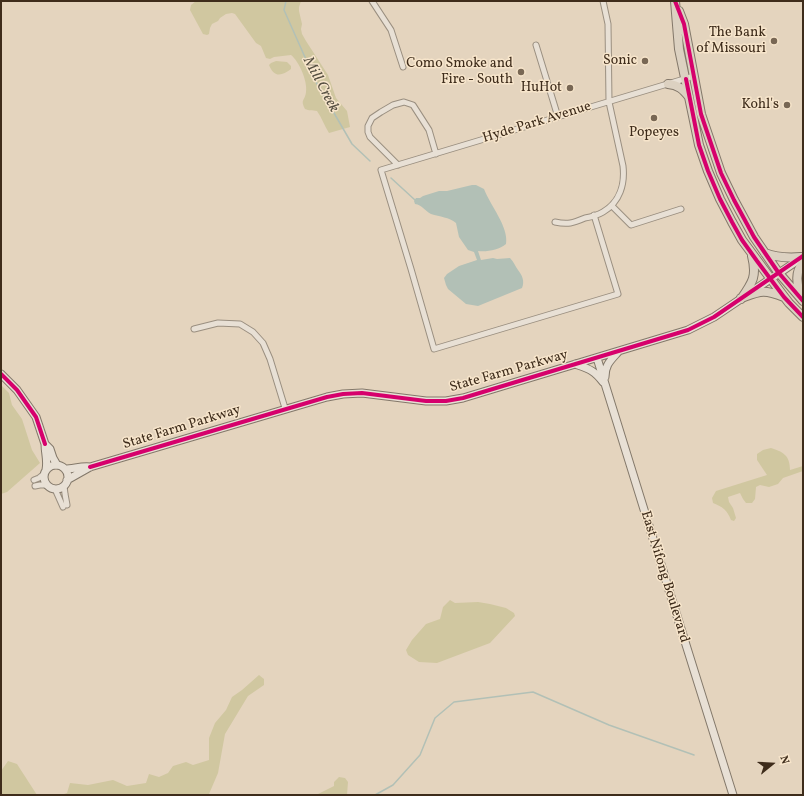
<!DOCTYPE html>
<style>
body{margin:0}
#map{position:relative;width:804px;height:796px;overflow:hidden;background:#e4d4be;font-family:Vollkorn,serif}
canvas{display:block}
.frame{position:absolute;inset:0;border:2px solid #3e2c1b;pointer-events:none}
.north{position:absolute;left:752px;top:744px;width:40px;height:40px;-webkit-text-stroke:3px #f7e5cb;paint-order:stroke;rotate:72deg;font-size:11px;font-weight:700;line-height:16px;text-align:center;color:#3e2c1b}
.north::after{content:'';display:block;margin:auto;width:14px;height:18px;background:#3e2c1b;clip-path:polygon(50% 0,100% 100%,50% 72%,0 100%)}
</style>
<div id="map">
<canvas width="804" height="796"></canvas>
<div class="frame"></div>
<div class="north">N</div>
</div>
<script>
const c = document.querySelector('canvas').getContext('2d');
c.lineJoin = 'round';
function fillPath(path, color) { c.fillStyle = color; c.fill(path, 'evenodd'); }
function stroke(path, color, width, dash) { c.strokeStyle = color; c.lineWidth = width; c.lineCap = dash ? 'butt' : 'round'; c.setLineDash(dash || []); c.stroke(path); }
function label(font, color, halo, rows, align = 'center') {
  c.font = font + ' Vollkorn,serif'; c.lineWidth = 3; c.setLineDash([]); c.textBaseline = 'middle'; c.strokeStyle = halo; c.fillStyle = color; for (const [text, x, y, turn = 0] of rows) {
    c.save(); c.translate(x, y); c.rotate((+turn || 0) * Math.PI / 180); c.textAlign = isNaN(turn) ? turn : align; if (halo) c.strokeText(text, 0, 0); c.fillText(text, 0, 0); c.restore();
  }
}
fillPath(new Path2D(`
 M 196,1 L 301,1 L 299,7 L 299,11 L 302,24 L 301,29 L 302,34 L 306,41 L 328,75 L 336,98 L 347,111 L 350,127 L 329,133 C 324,125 322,118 317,111 C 312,110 309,111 305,109 C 300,99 305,101 306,92 C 308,82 299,61 291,55 L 274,57 L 270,59 L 266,58 L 261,46 L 256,43 L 235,14 L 232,13 L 226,14 L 220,18 L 218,21 L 212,24 L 210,28 L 209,34 L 207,35 L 203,34 L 190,10 L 191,5 Z
 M 276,61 L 287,62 L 291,66 L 291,69 C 282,76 274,78 269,65 L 271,63 Z
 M 1,386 L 2,386 L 9,393 L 12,405 L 22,419 L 32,450 L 40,463 L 7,492 L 1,494 Z
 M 771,448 C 783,452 790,455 790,470 L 803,466 L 803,471 L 783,478 L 778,484 L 769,487 L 760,485 L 756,487 L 755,499 L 752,503 L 746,503 L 743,499 L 740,493 L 728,497 L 729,502 L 733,508 L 736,518 L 734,521 L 731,520 C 727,510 723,507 713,503 L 712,498 L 716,491 L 767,475 L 757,460 L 757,454 L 763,450 Z
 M 450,600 L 455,603 L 478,602 L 490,604 L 506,608 L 514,613 L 515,616 L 490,643 L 437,663 L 419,662 L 408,655 L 406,650 L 412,640 L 426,624 L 440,619 L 443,607 Z
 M 259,675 L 264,679 L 264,685 L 248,696 L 225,734 L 218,773 L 209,794 L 61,795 L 67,793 L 70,783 L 88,785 L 113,780 L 127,786 L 146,783 L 149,774 L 159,777 L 168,773 L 173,766 L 186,762 L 193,765 L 209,760 L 209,738 L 215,723 L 226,710 L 232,697 L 242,690 Z
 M 8,761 L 17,764 L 37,795 L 1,795 L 1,771 Z
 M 339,777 L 345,778 L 348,782 L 347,795 L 316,795 L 334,786 L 334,782 Z`), '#d0c7a0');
fillPath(new Path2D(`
 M 472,185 L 476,185 L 484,189 C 490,205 509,227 506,244 C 499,250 487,252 478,251 L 481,260 L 493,258 L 497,259 L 510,258 C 514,262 515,266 518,270 C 522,275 525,281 522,288 L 478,306 L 466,304 L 448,289 L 446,285 L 444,278 L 447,274 L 459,266 L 477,260 L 474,252 L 468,250 L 459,237 L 456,223 C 449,217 440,217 431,214 C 425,211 422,205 415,204 L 414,201 L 416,198 L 420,198 L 423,196 L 439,191 L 447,191 Z`), '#b2c0b6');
stroke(new Path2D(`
 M 286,1 L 284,10 L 316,82 L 352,144 L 370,161
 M 391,178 L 415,200
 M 375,795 L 393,785 L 420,755 L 435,718 L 454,702 L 533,692 L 609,725 L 694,755`), '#b2c0b6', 1.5);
const street = new Path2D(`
 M 372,1 L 391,30 L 403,67
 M 536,45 L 558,117
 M 398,165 L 370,137 L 368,132 L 368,126 L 372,118 L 381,112 L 393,105 L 404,102 L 413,105 L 429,130 L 436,154
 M 612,206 L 631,225 L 681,209
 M 594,215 L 618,294 L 434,349 L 411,269 L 381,170 L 694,76
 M 555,222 C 568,225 573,223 585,218 C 591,217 598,215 603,212 C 620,202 625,184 623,166 L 609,102 L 608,24 L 603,1
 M 194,329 L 218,323 L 240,324 L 253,332 L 263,343 L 270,359 L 285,408
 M 34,480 L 39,478 L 44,474
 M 35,486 L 40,485 L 47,485
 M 64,486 L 65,494 L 67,505
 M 55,489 L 63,507`);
const secondary = new Path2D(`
 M 597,358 L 682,632 L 733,795
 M 575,364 C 589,369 594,370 603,382
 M 1,374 L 17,390 L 36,417 L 45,444 L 50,449 L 53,458 L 57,465
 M 605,377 C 605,365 610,361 618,352
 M 45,444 C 45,454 48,460 46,470
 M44 477a12 12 0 1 1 24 0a12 12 0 1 1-24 0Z
 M 65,469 C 73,469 81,466 90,467
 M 67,480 L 90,467 L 327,397 L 343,394 L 362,393 L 426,401 L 446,401 L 463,398 L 688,330 L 714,317 L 803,257`);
const primary = new Path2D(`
 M 675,1 L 679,49 L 699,145 L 708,171 L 720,199 L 732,222 L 742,240 L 779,290 L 789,303 L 803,317
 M 679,11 L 684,24 L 701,114 L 721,173 L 734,200 L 754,237 L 778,272 L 803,301
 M 668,84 C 678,85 683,89 689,97
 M 765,253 C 777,258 788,258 801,257
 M 802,297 C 797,286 794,273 803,263
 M 741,298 C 761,291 763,289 784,297
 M 741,299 C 753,282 757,276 752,256`);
stroke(street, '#9a8f80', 7);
stroke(secondary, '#83786a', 9);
stroke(primary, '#83786a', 10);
stroke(street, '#e8e0d5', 5);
stroke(secondary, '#e8e0d5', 7);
stroke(primary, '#dcd1c1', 8);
stroke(new Path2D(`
 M 675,1 L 684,24 L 701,114 L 721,173 L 734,200 L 754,237 L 778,272 L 803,301
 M 686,79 L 699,145 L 708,171 L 720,199 L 732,222 L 742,240 L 757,261 L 784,297 L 803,317
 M 1,374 L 17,390 L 36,417 L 45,444
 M 90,467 L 327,397 L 343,394 L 362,393 L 426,401 L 446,401 L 463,398 L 688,330 L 714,317 L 803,256`), '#d6006c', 4);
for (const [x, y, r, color] of [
 [774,41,4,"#786754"],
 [645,61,4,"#786754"],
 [521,72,4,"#786754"],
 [570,88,4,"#786754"],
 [787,105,4,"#786754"],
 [654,118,4,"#786754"]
]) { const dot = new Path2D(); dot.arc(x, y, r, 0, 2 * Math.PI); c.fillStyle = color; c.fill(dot); stroke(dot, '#f7e5cb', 1.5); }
label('14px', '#3e2c1b', '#f7e5cb', [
 ["The Bank",766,33],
 ["of Missouri",766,49],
 ["Sonic",637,61],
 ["Como Smoke and",513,64],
 ["Fire - South",513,80],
 ["HuHot",562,88],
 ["Kohl's",779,105],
 ["Popeyes",654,133,"center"]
], 'right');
label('14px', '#3e2c1b', '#f7e5cb', [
 ["Hyde Park Avenue",537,123,-17],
 ["State Farm Parkway",509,372,-16],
 ["State Farm Parkway",182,428,-17],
 ["East Nifong Boulevard",664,577,73]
]);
label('italic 15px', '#564f41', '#f7e5cb', [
 ["Mill Creek",320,85,62]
]);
</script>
